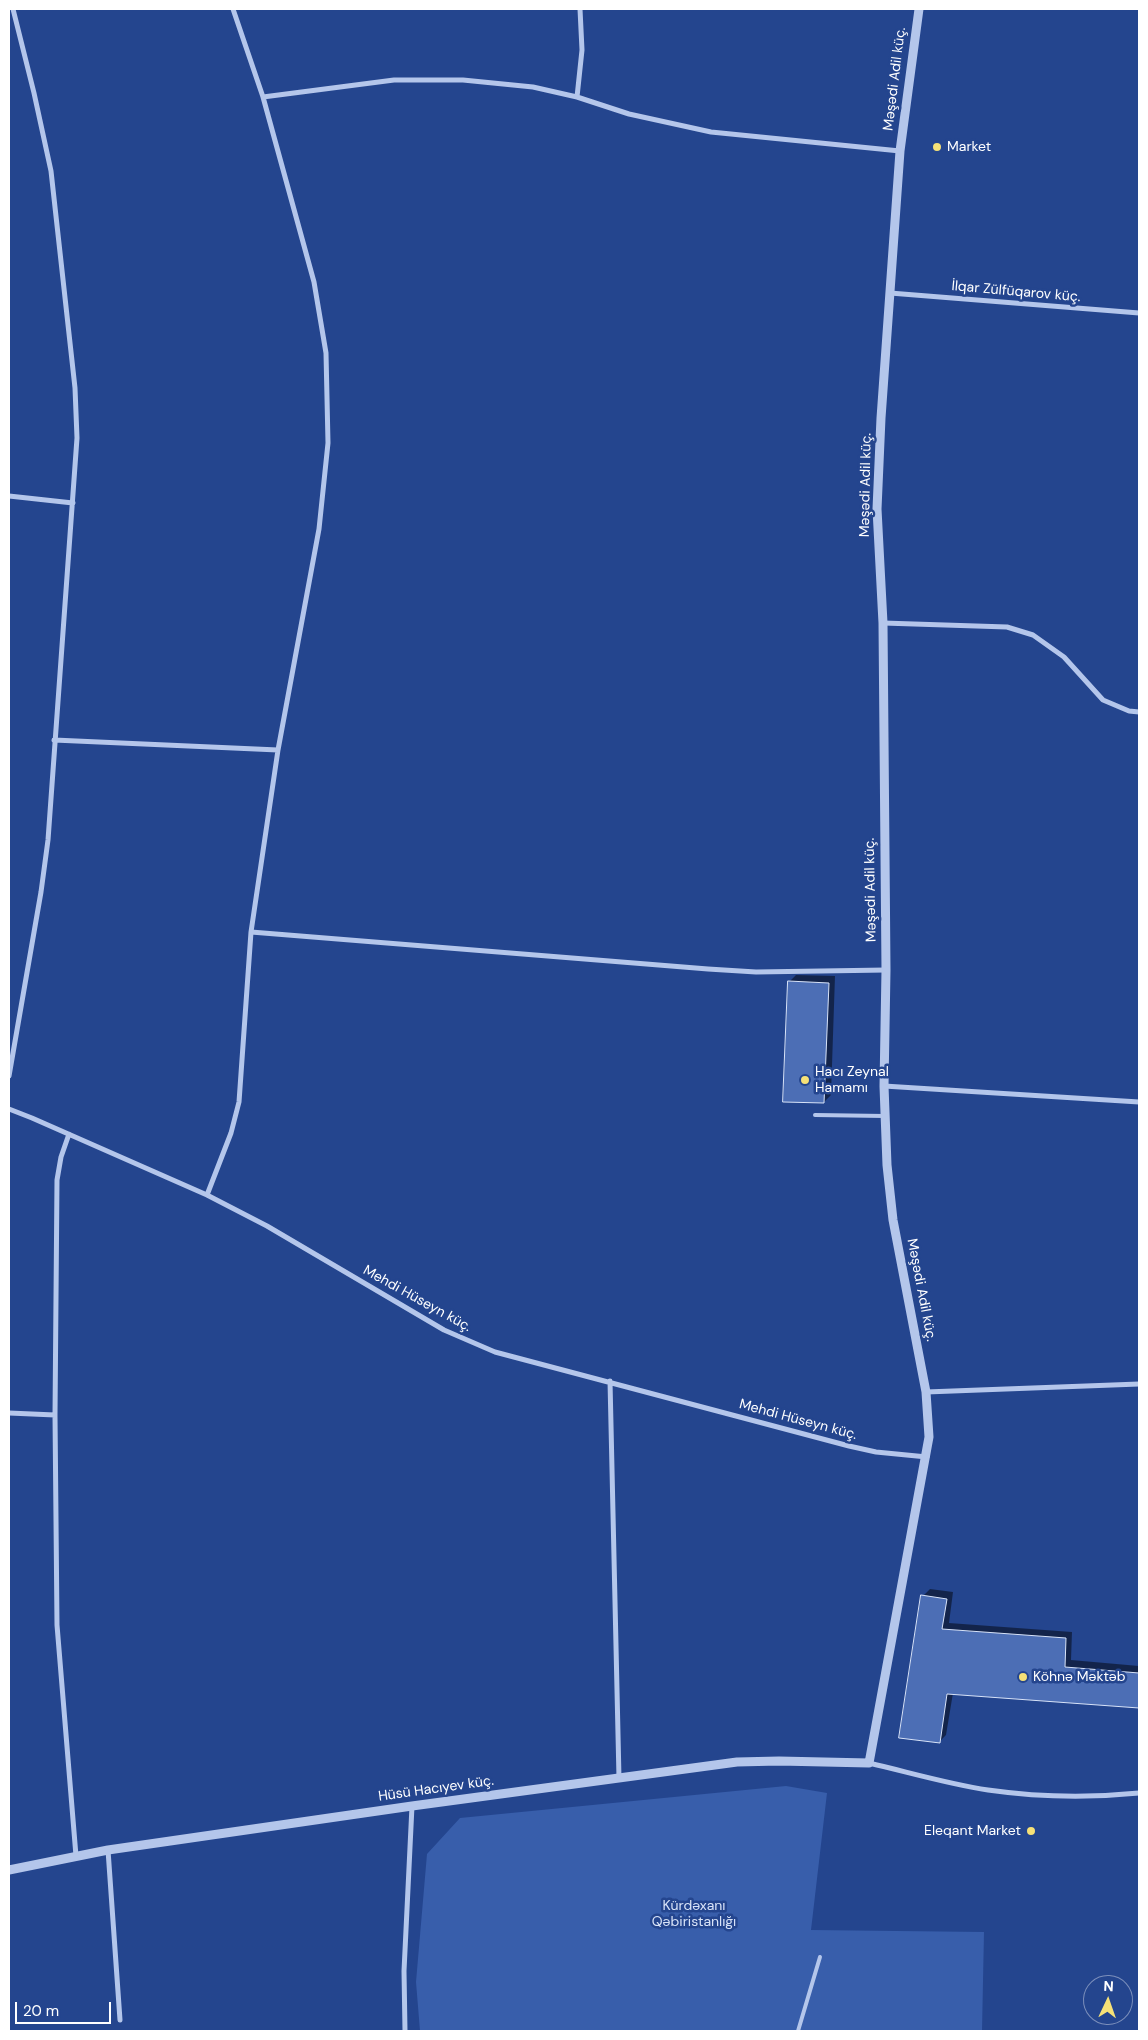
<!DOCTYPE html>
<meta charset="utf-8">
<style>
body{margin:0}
#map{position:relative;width:1148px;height:2040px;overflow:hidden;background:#24458e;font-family:"DM Sans",sans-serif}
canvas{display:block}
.frame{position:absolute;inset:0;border:10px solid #fff;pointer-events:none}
.north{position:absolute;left:1083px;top:1975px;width:50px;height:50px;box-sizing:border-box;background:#24458e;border:1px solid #7c8fbb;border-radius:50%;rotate:3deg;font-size:14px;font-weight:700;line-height:20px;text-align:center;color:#fff}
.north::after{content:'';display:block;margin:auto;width:18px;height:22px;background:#f6e177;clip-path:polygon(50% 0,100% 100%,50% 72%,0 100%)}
.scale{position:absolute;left:15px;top:2002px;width:96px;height:22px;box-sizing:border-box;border:2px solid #fff;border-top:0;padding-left:6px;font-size:15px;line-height:18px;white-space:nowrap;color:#fff;-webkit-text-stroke:4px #24458e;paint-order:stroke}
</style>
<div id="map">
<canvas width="1148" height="2040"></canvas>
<div class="frame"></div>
<div class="north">N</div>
<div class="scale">20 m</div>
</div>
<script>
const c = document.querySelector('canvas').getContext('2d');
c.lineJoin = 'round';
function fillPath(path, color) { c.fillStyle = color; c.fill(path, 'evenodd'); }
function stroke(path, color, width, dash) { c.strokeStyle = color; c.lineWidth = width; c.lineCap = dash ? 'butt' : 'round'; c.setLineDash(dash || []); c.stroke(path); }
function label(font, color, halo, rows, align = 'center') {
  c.font = font + ' "DM Sans",sans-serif'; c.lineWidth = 5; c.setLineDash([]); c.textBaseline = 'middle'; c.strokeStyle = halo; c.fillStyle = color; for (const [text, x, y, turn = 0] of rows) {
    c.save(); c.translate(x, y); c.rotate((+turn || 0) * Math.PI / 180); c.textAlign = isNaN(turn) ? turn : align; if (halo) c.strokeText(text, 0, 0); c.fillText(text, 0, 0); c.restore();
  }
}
fillPath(new Path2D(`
 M 786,1786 L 827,1793 L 811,1930 L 984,1932 L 982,2031 L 420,2031 L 416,1982 L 427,1854 L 460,1818 Z`), '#385eab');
fillPath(new Path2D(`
 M 796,975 L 835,976 L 831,1095 L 824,1102 L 789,982 Z
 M 930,1589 L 953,1592 L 949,1623 L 1072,1632 L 1071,1660 L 1139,1666 L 1139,1706 L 953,1693 L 946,1735 L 939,1742 L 923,1596 Z`), '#0007');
const building = new Path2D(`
 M 788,981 L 829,983 L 824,1103 L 783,1102 Z
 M 921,1595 L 947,1599 L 942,1629 L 1066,1638 L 1065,1667 L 1139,1673 L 1139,1708 L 947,1694 L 940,1743 L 899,1738 Z`);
fillPath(building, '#4c6eb5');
stroke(building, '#d8e3f8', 1);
stroke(new Path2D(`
 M 815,1115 L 885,1116
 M 798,2031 L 820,1957`), '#b4c6eb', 4);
stroke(new Path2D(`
 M 263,97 L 394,80 L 463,80 L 533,87 L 577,97 L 629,114 L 711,132 L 900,151
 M 577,97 L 582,50 L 580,9
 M 890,293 L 1139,313
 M 9,496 L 73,503
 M 883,623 L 1007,627 L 1033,635 L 1064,657 L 1103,700 L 1129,711 L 1139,712
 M 54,740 L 278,750
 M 251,932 L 708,969 L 756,972 L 886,970
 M 9,1076 L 41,892 L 48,840 L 77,438 L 75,388 L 51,171 L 34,93 L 13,9
 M 884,1086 L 1139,1102
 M 9,1109 L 32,1118 L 207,1195 L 267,1226 L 444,1330 L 495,1352 L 849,1446 L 876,1452 L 927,1457
 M 69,1134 L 61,1157 L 57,1180 L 55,1415 L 57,1625 L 76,1856
 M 207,1195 L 231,1133 L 239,1102 L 251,932 L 278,750 L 319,529 L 328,443 L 326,353 L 314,282 L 263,97 L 233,9
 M 610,1381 L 619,1778
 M 926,1392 L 1139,1384
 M 9,1413 L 55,1415
 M 869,1763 C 908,1772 948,1784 988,1790 C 1037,1797 1089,1798 1139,1793
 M 108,1850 L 120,2020
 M 405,2031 L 404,1971 L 412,1806`), '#b4c6eb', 5);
stroke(new Path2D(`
 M 9,1870 L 108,1850 L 412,1806 L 737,1762 L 779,1761 L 869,1763 L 929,1437 L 926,1392 L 893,1220 L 887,1165 L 884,1086 L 886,970 L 883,623 L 877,509 L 881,418 L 900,151 L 919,9`), '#b4c6eb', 9);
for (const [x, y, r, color] of [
 [937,147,5,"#f6e177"],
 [805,1080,5,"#f6e177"],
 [1023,1677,5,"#f6e177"],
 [1031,1831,5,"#f6e177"]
]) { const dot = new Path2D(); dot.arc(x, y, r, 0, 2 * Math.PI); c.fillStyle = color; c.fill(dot); stroke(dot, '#24458e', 2); }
label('14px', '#fff', '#24458e', [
 ["Məşədi Adil küç.",895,79,-83],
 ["İlqar Zülfüqarov küç.",1016,292,5],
 ["Məşədi Adil küç.",866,485,-89],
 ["Məşədi Adil küç.",871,890,-91],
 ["Məşədi Adil küç.",921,1290,79],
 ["Mehdi Hüseyn küç.",417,1299,29],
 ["Mehdi Hüseyn küç.",798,1420,15],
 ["Hüsü Hacıyev küç.",436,1789,-8]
]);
label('14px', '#fff', '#24458e', [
 ["Market",947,147],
 ["Hacı Zeynal",815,1072],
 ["Hamamı",815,1088],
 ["Köhnə Məktəb",1033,1677],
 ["Eleqant Market",1021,1831,"right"]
], 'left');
label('14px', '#d8e3f8', '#24458e', [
 ["Kürdəxanı",694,1906],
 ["Qəbiristanlığı",694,1922]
]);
</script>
